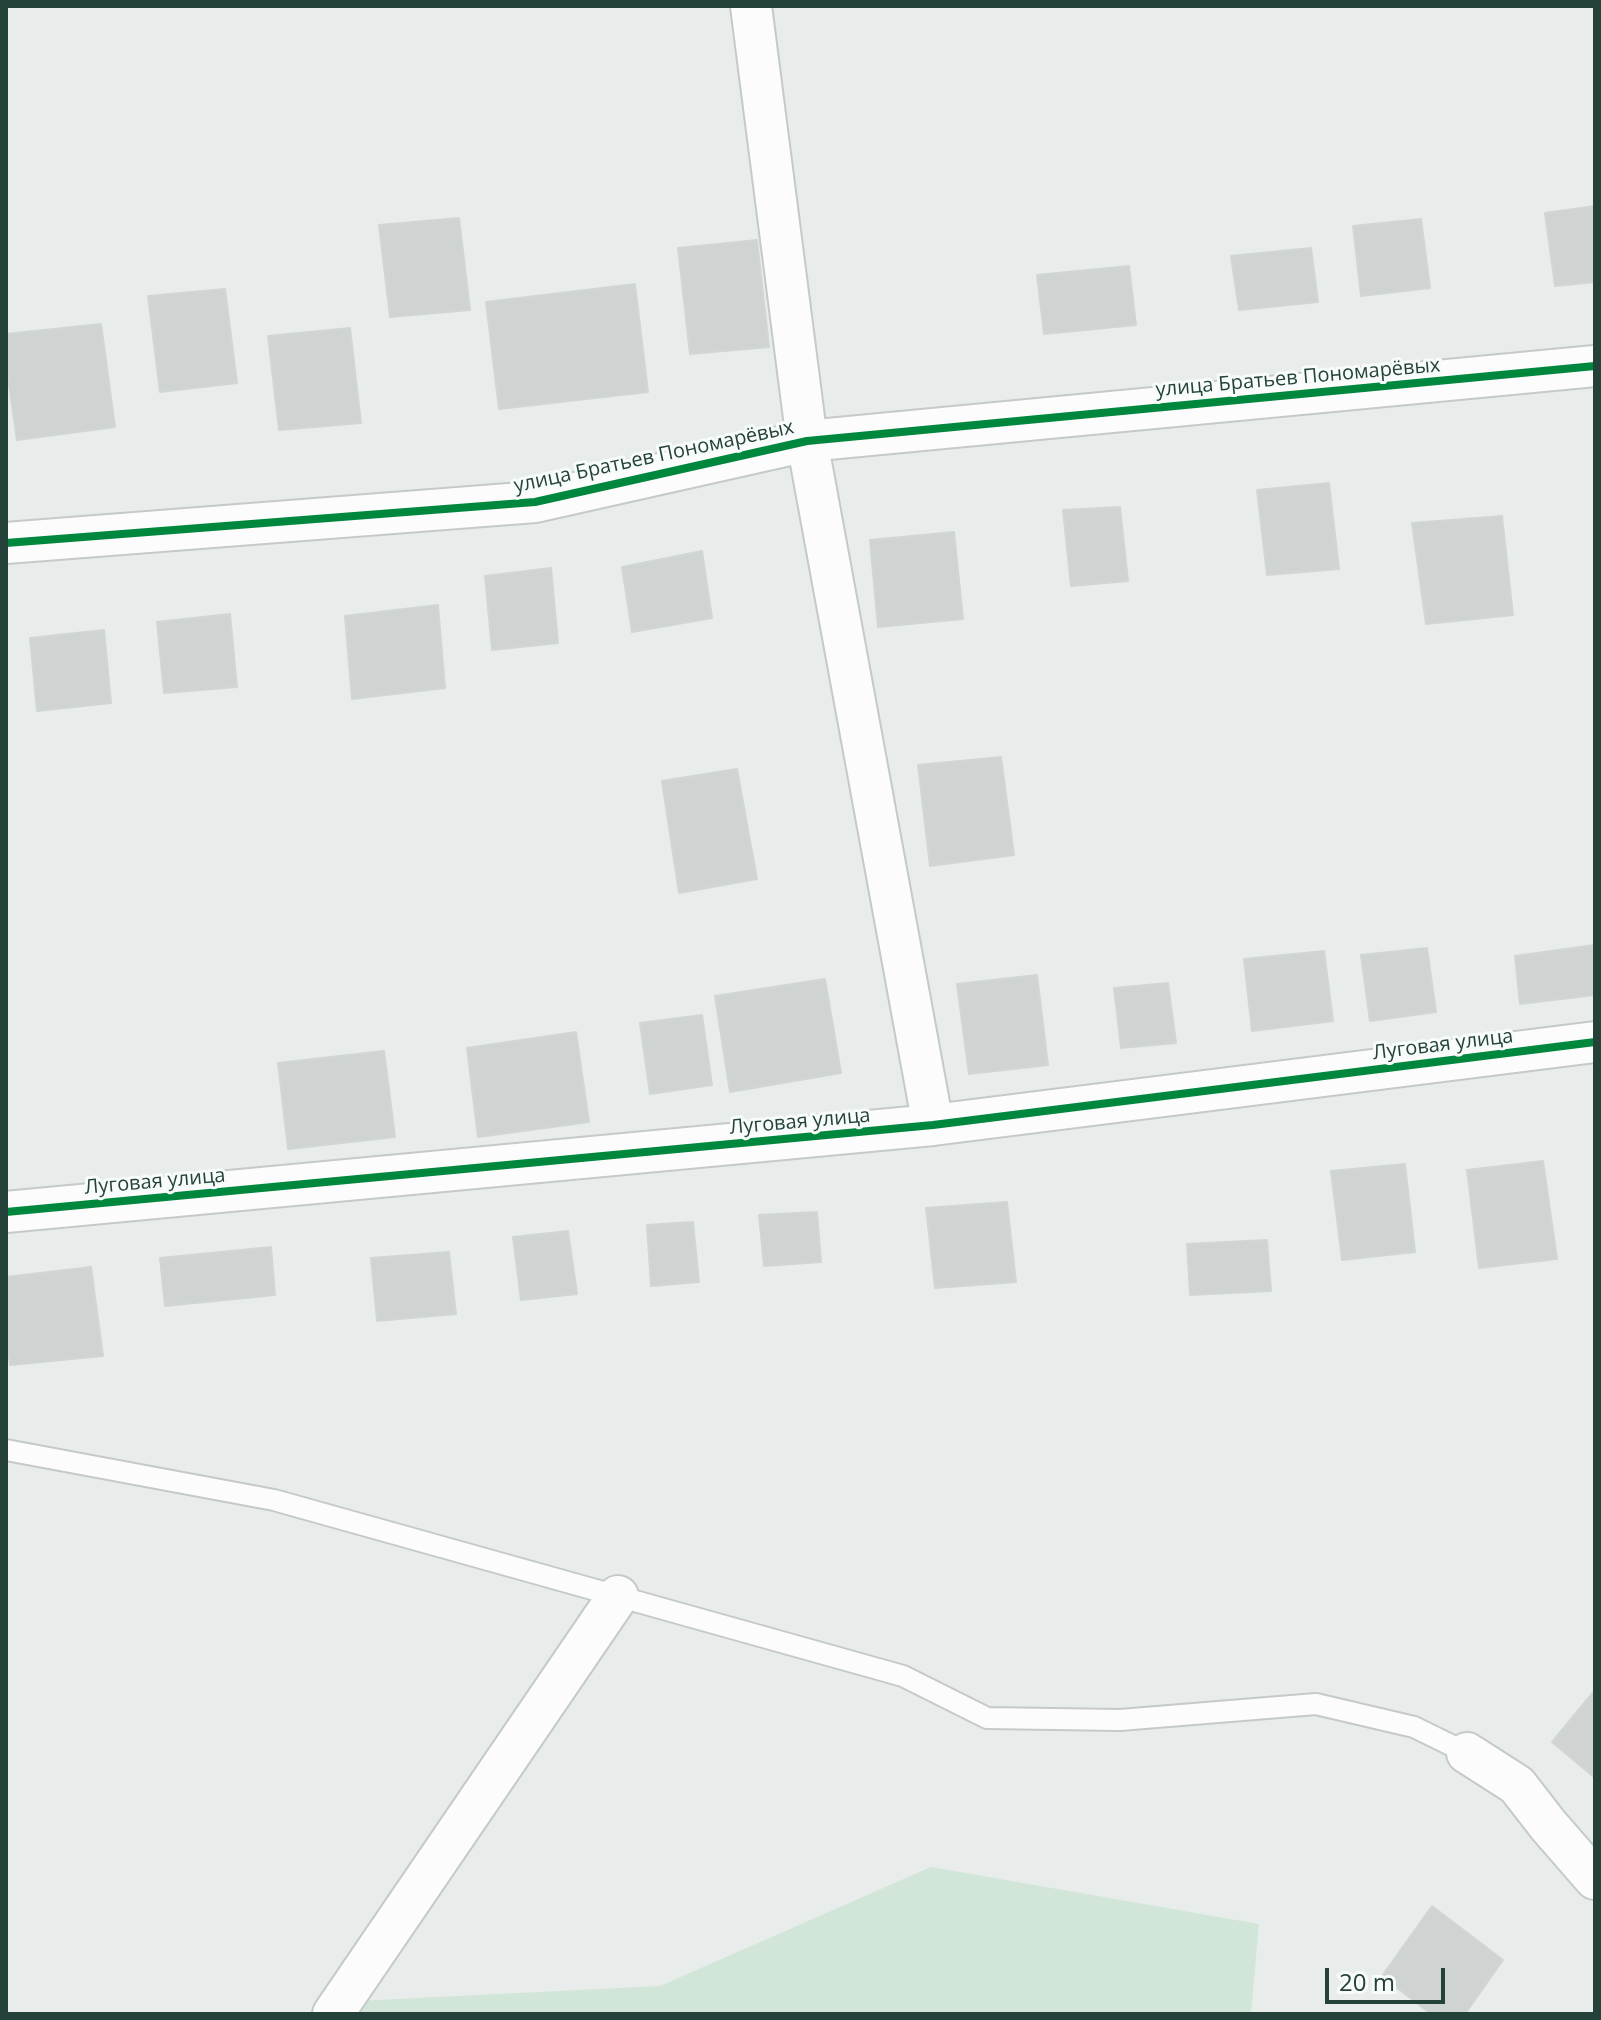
<!DOCTYPE html>
<meta charset="utf-8">
<style>
body{margin:0}
#map{position:relative;width:1601px;height:2020px;overflow:hidden;background:#e8edeb;font-family:"Open Sans",sans-serif}
canvas{display:block}
.frame{position:absolute;inset:0;border:8px solid #24423a;pointer-events:none}
.scale{position:absolute;left:1325px;top:1968px;width:120px;height:36px;box-sizing:border-box;border:4px solid #24423a;border-top:0;padding-left:10px;font-size:24px;line-height:28px;white-space:nowrap;color:#24423a;-webkit-text-stroke:6px #f7fbf9;paint-order:stroke}
</style>
<div id="map">
<canvas width="1601" height="2020"></canvas>
<div class="frame"></div>
<div class="scale">20 m</div>
</div>
<script>
const c = document.querySelector('canvas').getContext('2d');
c.lineJoin = 'round';
function fillPath(path, color) { c.fillStyle = color; c.fill(path, 'evenodd'); }
function stroke(path, color, width, dash) { c.strokeStyle = color; c.lineWidth = width; c.lineCap = dash ? 'butt' : 'round'; c.setLineDash(dash || []); c.stroke(path); }
function label(font, color, halo, rows, align = 'center') {
  c.font = font + ' "Open Sans",sans-serif'; c.lineWidth = 6; c.setLineDash([]); c.textBaseline = 'middle'; c.strokeStyle = halo; c.fillStyle = color; for (const [text, x, y, turn = 0] of rows) {
    c.save(); c.translate(x, y); c.rotate((+turn || 0) * Math.PI / 180); c.textAlign = isNaN(turn) ? turn : align; if (halo) c.strokeText(text, 0, 0); c.fillText(text, 0, 0); c.restore();
  }
}
fillPath(new Path2D(`
 M 931,1867 L 1259,1924 L 1251,2014 L 339,2014 L 356,2001 L 660,1986 Z`), '#d1e6d8');
const building = new Path2D(`
 M 1595,206 L 1595,282 L 1555,286 L 1545,213 Z
 M 459,218 L 470,310 L 390,317 L 379,225 Z
 M 1421,219 L 1430,288 L 1361,296 L 1353,226 Z
 M 757,240 L 769,347 L 690,354 L 678,248 Z
 M 1311,248 L 1318,302 L 1239,310 L 1231,256 Z
 M 1129,266 L 1136,325 L 1044,334 L 1037,275 Z
 M 635,284 L 648,392 L 499,409 L 486,302 Z
 M 225,289 L 237,383 L 160,392 L 148,296 Z
 M 101,324 L 115,427 L 17,440 L 6,363 L 6,334 Z
 M 350,328 L 361,423 L 279,430 L 268,336 Z
 M 1329,483 L 1339,569 L 1267,575 L 1257,490 Z
 M 1120,507 L 1128,581 L 1071,586 L 1063,510 Z
 M 1502,516 L 1513,615 L 1426,624 L 1412,523 Z
 M 954,532 L 963,619 L 878,627 L 870,540 Z
 M 702,551 L 712,618 L 632,632 L 622,567 Z
 M 551,568 L 558,643 L 492,650 L 485,576 Z
 M 438,605 L 445,688 L 352,699 L 345,616 Z
 M 230,614 L 237,687 L 164,693 L 157,622 Z
 M 104,630 L 111,703 L 37,711 L 30,638 Z
 M 1001,757 L 1014,855 L 930,866 L 918,765 Z
 M 737,769 L 757,879 L 679,893 L 662,781 Z
 M 1595,945 L 1595,995 L 1520,1004 L 1515,956 Z
 M 1427,948 L 1436,1012 L 1370,1021 L 1361,955 Z
 M 1324,951 L 1333,1021 L 1252,1031 L 1244,959 Z
 M 1037,975 L 1048,1065 L 969,1074 L 957,984 Z
 M 825,979 L 841,1073 L 730,1092 L 715,996 Z
 M 1168,983 L 1176,1043 L 1121,1048 L 1114,988 Z
 M 702,1015 L 712,1085 L 650,1094 L 640,1023 Z
 M 576,1032 L 589,1122 L 478,1137 L 467,1048 Z
 M 384,1051 L 395,1137 L 288,1149 L 278,1063 Z
 M 1543,1161 L 1557,1259 L 1479,1268 L 1467,1170 Z
 M 1405,1164 L 1415,1252 L 1342,1260 L 1331,1171 Z
 M 1007,1202 L 1016,1282 L 935,1288 L 926,1208 Z
 M 817,1212 L 821,1262 L 764,1266 L 759,1215 Z
 M 693,1222 L 699,1282 L 651,1286 L 647,1225 Z
 M 568,1231 L 577,1294 L 521,1300 L 513,1237 Z
 M 1267,1240 L 1271,1291 L 1190,1295 L 1187,1244 Z
 M 271,1247 L 275,1295 L 165,1306 L 160,1258 Z
 M 449,1252 L 456,1314 L 377,1321 L 371,1258 Z
 M 91,1267 L 103,1356 L 10,1365 L 6,1327 L 6,1277 Z
 M 1595,1690 L 1595,1778 L 1552,1742 Z
 M 1432,1906 L 1503,1960 L 1465,2014 L 1431,2014 L 1382,1976 Z`);
fillPath(building, '#cfd4d2');
stroke(building, '#d1d6d4', 2);
const service = new Path2D(`
 M 6,1450 L 274,1500 L 903,1676 L 987,1718 L 1120,1720 L 1316,1704 L 1414,1727 L 1467,1753`);
const minor = new Path2D(`
 M 751,6 L 807,441 L 933,1125
 M 6,543 L 535,502 L 807,441 L 1595,366
 M 6,1212 L 933,1125 L 1595,1042
 M 1467,1753 L 1517,1785 L 1548,1825 L 1595,1879
 M 333,2014 L 618,1596`);
stroke(service, '#c5cac8', 24);
stroke(minor, '#c5cac8', 44);
stroke(service, '#fcfcfc', 20);
stroke(minor, '#fcfcfc', 40);
stroke(new Path2D(`
 M 6,543 L 535,502 L 807,441 L 1595,366
 M 6,1212 L 933,1125 L 1595,1042`), '#00873e', 8);
label('20px', '#24423a', '#f7fbf9', [
 ["улица Братьев Пономарёвых",1298,378,-5],
 ["улица Братьев Пономарёвых",654,457,-12],
 ["Луговая улица",1443,1045,-7],
 ["Луговая улица",800,1122,-5],
 ["Луговая улица",155,1182,-5]
]);
</script>
